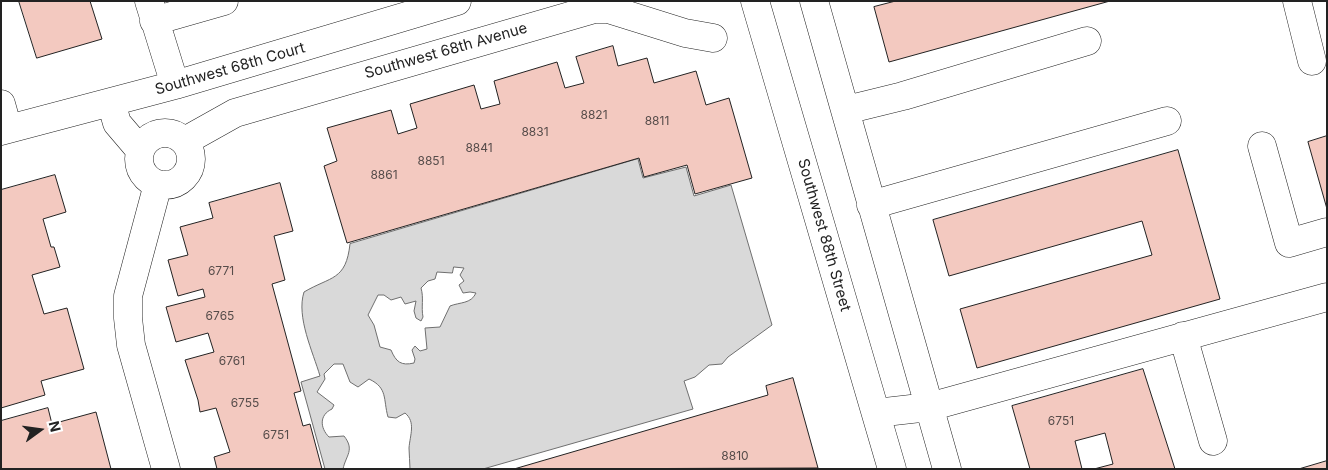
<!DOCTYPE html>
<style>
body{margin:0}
#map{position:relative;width:1328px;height:470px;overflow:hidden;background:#fff;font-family:Inter,sans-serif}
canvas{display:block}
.frame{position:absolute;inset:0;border:2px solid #222;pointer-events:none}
.north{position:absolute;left:15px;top:405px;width:50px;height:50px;-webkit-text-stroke:4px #fff;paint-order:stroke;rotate:76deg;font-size:14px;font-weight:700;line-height:20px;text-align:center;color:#222}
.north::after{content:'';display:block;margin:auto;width:18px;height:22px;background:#222;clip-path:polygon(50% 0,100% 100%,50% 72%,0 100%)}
</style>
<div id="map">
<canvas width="1328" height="470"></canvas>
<div class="frame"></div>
<div class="north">N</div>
</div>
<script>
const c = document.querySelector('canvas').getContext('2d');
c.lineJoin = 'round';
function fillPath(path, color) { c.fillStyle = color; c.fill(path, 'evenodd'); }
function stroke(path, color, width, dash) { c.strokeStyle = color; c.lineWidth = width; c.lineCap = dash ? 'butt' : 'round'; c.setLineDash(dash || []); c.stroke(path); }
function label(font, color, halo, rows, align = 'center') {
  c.font = font + ' Inter,sans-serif'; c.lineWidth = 4; c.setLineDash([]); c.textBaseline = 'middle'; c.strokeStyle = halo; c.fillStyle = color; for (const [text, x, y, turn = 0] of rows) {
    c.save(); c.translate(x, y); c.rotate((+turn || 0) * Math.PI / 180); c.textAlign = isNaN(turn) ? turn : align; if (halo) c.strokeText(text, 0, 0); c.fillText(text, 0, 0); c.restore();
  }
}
const water = new Path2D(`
 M 638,159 L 643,178 L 686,167 L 694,196 L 731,185 L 772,325 L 728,357 L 722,364 L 709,365 L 695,377 L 684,381 L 693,409 L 483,469 L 410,469 C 410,462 409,455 409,448 C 410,435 416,422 405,413 L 396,418 L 388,417 C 383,399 388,388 369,379 L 358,387 L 350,382 L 343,364 L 334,364 L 324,374 L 325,379 L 317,392 L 334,405 L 332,409 C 319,415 320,428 329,437 L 344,436 C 355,450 346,455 343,469 L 325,469 L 301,382 L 320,376 C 313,352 296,317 304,292 C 331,276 346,281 350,244 ZM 454,267 L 464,268 L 460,275 L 464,281 L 459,285 L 463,293 L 470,292 L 476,293 C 471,304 460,302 450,306 L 440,327 L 425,328 L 427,349 L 420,351 L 415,346 L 412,350 L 415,359 L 414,363 C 401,366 396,362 391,350 L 380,347 L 374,325 L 368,315 L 378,295 L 384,295 L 391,300 L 401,297 L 405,304 L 416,301 L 414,311 L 416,318 L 421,321 L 423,317 C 421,307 424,298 421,288 L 428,281 L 435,279 L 437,272 L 452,273 Z`);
fillPath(water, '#d9d9d9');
stroke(water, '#6f6f6f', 1);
const building = new Path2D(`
 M 19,1 L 90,1 L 102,39 L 37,58 Z
 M 896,1 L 1110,1 L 889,62 L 874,7 Z
 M 613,46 L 618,66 L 647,58 L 654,83 L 696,71 L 706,105 L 729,98 L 752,178 L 695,194 L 687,165 L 644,177 L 639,158 L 347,243 L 324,166 L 337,161 L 327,128 L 391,110 L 398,134 L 417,128 L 410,104 L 474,85 L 481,109 L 500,104 L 494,81 L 557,62 L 565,88 L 584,83 L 576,57 Z
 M 1327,136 L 1327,209 L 1308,142 Z
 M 1178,150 L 1220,299 L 977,368 L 960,309 L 1152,255 L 1142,221 L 949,276 L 933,220 Z
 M 55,175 L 66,212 L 43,219 L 51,247 L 54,247 L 60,267 L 32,275 L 44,314 L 67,308 L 84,369 L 41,381 L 45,395 L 1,408 L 1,190 Z
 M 280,183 L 293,231 L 274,236 L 285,280 L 272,284 L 301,391 L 294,393 L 303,426 L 310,424 L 322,469 L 217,469 L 214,457 L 230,452 L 216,408 L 200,412 L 198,400 L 185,360 L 214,352 L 208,333 L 176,342 L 166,307 L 205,297 L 203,289 L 178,296 L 168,260 L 188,255 L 180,227 L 213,218 L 209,203 Z
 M 1143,369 L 1175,469 L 1094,469 L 1113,464 L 1105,433 L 1075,441 L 1082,469 L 1030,469 L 1012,406 Z
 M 793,378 L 818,468 L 514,469 L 768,395 L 766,386 Z
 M 48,408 L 52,424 L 96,412 L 111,469 L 1,469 L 1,421 Z
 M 1327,461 L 1327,469 L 1299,469 Z`);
fillPath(building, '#f3c9c0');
stroke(building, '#222', 1);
const minor = new Path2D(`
 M 149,1 L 175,85
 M 755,1 L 892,469
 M 814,1 L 947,469
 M 1297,1 L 1312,61
 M 154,21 L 224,1
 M 111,102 L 117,123 L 140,150
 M 1,104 L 8,129
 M 846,110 L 903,96 L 1087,41
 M 1,131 L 175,85 L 457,1
 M139 159a26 26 0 1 1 52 0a26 26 0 1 1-52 0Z
 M 185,141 L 235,113 L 594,9 L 608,9 L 685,33 L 713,38
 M 1262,146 L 1289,243 L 1327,232
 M 158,184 L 128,296 L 128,318 L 131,345 L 166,469
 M 871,205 L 1167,121
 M 1183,336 L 1213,441
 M 876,413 L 929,407 L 1327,297`);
stroke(minor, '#222', 29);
stroke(minor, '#fff', 28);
label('12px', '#564c4a', null, [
 ["8821",594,115],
 ["8811",657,121],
 ["8831",535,132],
 ["8841",479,148],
 ["8851",431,161],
 ["8861",384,175],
 ["6771",221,271],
 ["6765",220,316],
 ["6761",232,361],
 ["6755",245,403],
 ["6751",1061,421],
 ["6751",276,435],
 ["8810",735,456]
]);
label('15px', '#222', '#fff', [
 ["Southwest 68th Avenue",446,51,-16],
 ["Southwest 68th Court",230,69,-16],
 ["Southwest 88th Street",824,235,74]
]);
</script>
